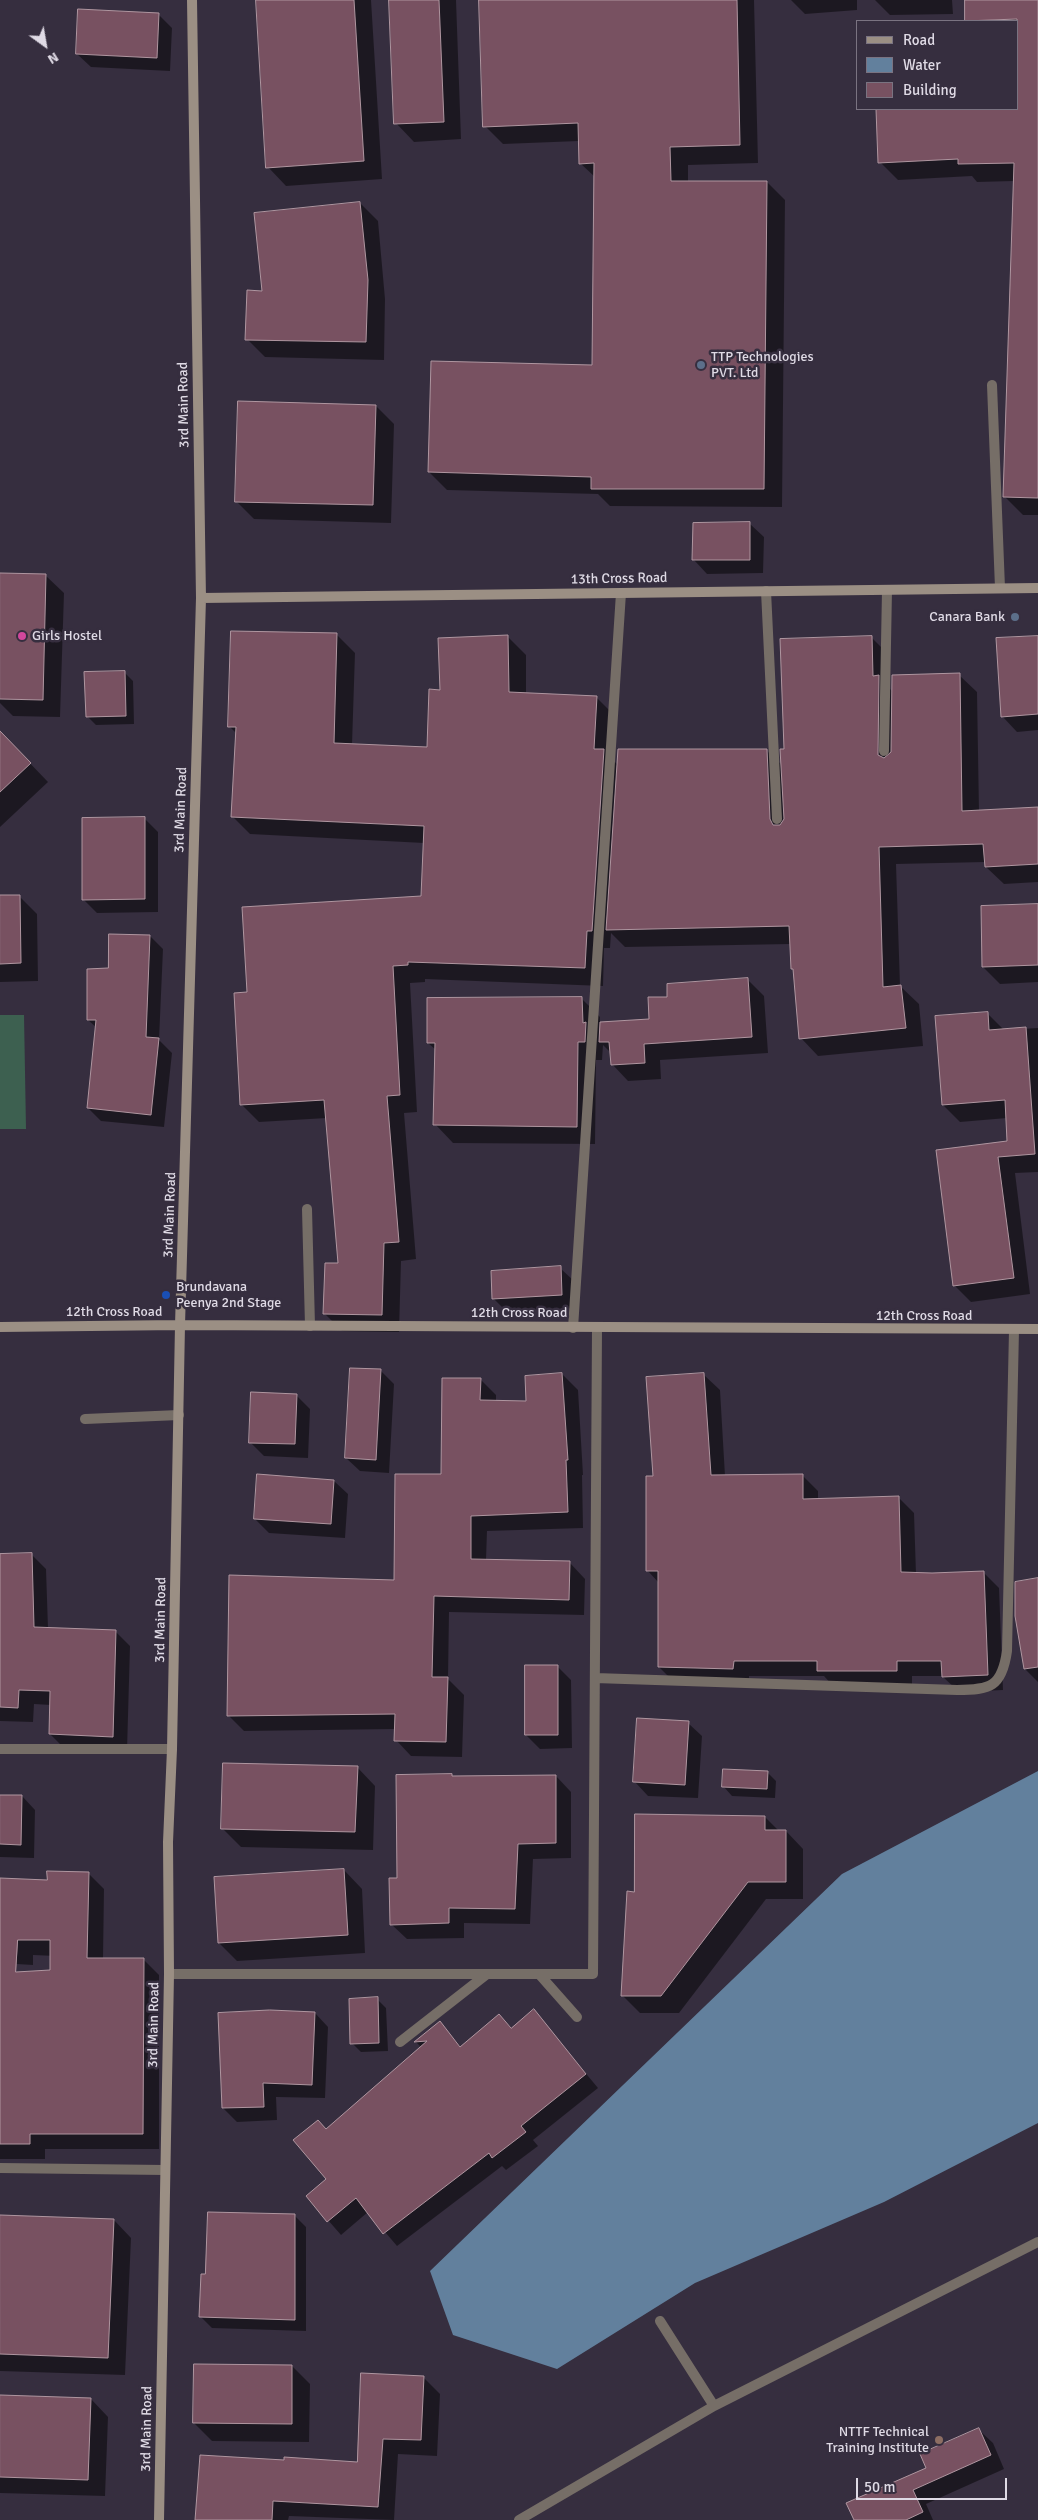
<!DOCTYPE html>
<style>
body{margin:0}
#map{position:relative;width:1038px;height:2520px;overflow:hidden;background:#362e3f;font-family:Signika,sans-serif}
canvas{display:block}
.legend{position:absolute;left:856px;top:20px;width:162px;height:90px;box-sizing:border-box;background:#362e3f;border:1px solid #7a7381;margin:0;padding:6px 9px;list-style:none;font-size:15px;color:#dfdae5}
.legend li{display:flex;align-items:center;gap:10px;height:25px}
.legend b{width:25px;border:1px solid #7a7381}
.north{position:absolute;left:20px;top:20px;width:50px;height:50px;-webkit-text-stroke:4px #362e3f;paint-order:stroke;rotate:148deg;font-size:14px;font-weight:700;line-height:20px;text-align:center;color:#dfdae5}
.north::after{content:'';display:block;margin:auto;width:18px;height:22px;background:#dfdae5;clip-path:polygon(50% 0,100% 100%,50% 72%,0 100%)}
.scale{position:absolute;left:856px;top:2478px;width:151px;height:22px;box-sizing:border-box;border:2px solid #dfdae5;border-top:0;padding-left:6px;font-size:15px;line-height:18px;white-space:nowrap;color:#dfdae5;-webkit-text-stroke:4px #362e3f;paint-order:stroke}
</style>
<div id="map">
<canvas width="1038" height="2520"></canvas>
<ul class="legend">
<li><b style="height:6px;background:#9b8f84"></b>Road</li>
<li><b style="height:14px;background:#62809d"></b>Water</li>
<li><b style="height:14px;background:#785161"></b>Building</li>
</ul>
<div class="north">N</div>
<div class="scale">50 m</div>
</div>
<script>
const c = document.querySelector('canvas').getContext('2d');
c.lineJoin = 'round';
function fillPath(path, color) { c.fillStyle = color; c.fill(path, 'evenodd'); }
function stroke(path, color, width, dash) { c.strokeStyle = color; c.lineWidth = width; c.lineCap = dash ? 'butt' : 'round'; c.setLineDash(dash || []); c.stroke(path); }
function label(font, color, halo, rows, align = 'center') {
  c.font = font + ' Signika,sans-serif'; c.lineWidth = 5; c.setLineDash([]); c.textBaseline = 'middle'; c.strokeStyle = halo; c.fillStyle = color; for (const [text, x, y, turn = 0] of rows) {
    c.save(); c.translate(x, y); c.rotate((+turn || 0) * Math.PI / 180); c.textAlign = isNaN(turn) ? turn : align; if (halo) c.strokeText(text, 0, 0); c.fillText(text, 0, 0); c.restore();
  }
}
fillPath(new Path2D(`
 M 0,1015 L 24,1015 L 26,1129 L 0,1129 Z`), '#3d6050');
fillPath(new Path2D(`
 M 1038,1771 L 1038,2123 L 884,2202 L 695,2283 L 557,2369 L 453,2335 L 430,2271 L 842,1874 Z`), '#62809d');
fillPath(new Path2D(`
 M 258,0 L 371,0 L 382,179 L 286,186 L 268,167 Z
 M 391,0 L 456,0 L 461,139 L 414,142 L 396,123 Z
 M 480,0 L 754,0 L 758,163 L 688,165 L 688,182 L 767,182 L 785,200 L 782,507 L 610,506 L 598,494 L 447,490 L 429,472 L 594,367 L 596,178 L 580,163 L 579,141 L 503,144 L 485,126 Z
 M 791,0 L 857,0 L 857,10 L 805,14 Z
 M 875,0 L 952,0 L 953,14 L 890,15 Z
 M 966,0 L 1038,0 L 1038,515 L 1023,515 L 1005,497 L 1014,181 L 977,182 L 972,176 L 898,180 L 880,162 L 877,109 L 1017,109 L 1017,21 L 967,21 Z
 M 158,14 L 172,28 L 170,71 L 91,67 L 77,54 Z
 M 360,203 L 378,221 L 385,299 L 384,360 L 265,357 L 247,339 L 263,292 Z
 M 376,406 L 394,424 L 391,523 L 254,519 L 236,501 Z
 M 750,524 L 764,537 L 763,573 L 707,574 L 694,560 Z
 M 0,574 L 45,575 L 64,593 L 60,717 L 13,716 L 0,703 Z
 M 337,635 L 355,653 L 352,745 L 428,748 L 441,691 L 508,637 L 526,655 L 526,694 L 596,697 L 614,715 L 612,759 L 618,765 L 766,750 L 783,766 L 785,750 L 871,637 L 889,655 L 890,689 L 893,692 L 959,675 L 977,692 L 979,812 L 1038,808 L 1038,882 L 1004,884 L 986,867 L 986,862 L 896,864 L 900,986 L 919,1004 L 923,1046 L 818,1056 L 801,1038 L 791,944 L 625,947 L 611,933 L 610,948 L 604,948 L 603,986 L 425,979 L 425,982 L 410,983 L 417,1112 L 404,1113 L 416,1259 L 401,1261 L 399,1332 L 342,1331 L 324,1313 L 339,1265 L 327,1118 L 259,1122 L 241,1104 L 249,993 L 422,897 L 424,843 L 250,834 L 232,816 L 237,734 L 229,726 Z
 M 1038,637 L 1038,730 L 1017,732 L 1002,716 Z
 M 124,672 L 133,681 L 134,724 L 96,725 L 87,716 Z
 M 0,732 L 48,782 L 0,827 Z
 M 144,818 L 158,832 L 158,912 L 97,913 L 83,899 Z
 M 19,896 L 37,914 L 38,981 L 0,982 L 0,897 Z
 M 1038,905 L 1038,982 L 1000,984 L 983,967 Z
 M 150,936 L 163,949 L 159,1040 L 172,1053 L 164,1127 L 101,1121 L 88,1108 L 97,1028 L 88,1020 L 109,970 Z
 M 748,980 L 764,996 L 768,1053 L 660,1060 L 661,1079 L 628,1081 L 612,1064 L 611,1053 L 603,1045 L 602,1060 L 596,1060 L 595,1144 L 453,1143 L 435,1124 L 436,1050 L 428,1043 L 582,999 L 600,1017 L 600,1023 L 650,1020 L 668,998 Z
 M 987,1013 L 1004,1030 L 1038,1028 L 1038,1172 L 1015,1173 L 1030,1294 L 971,1302 L 954,1285 L 937,1151 L 1009,1142 L 1007,1118 L 960,1122 L 943,1105 Z
 M 560,1268 L 574,1281 L 575,1308 L 507,1312 L 493,1298 Z
 M 381,1371 L 394,1384 L 389,1473 L 360,1471 L 346,1458 Z
 M 562,1374 L 578,1390 L 583,1475 L 582,1475 L 583,1528 L 487,1531 L 486,1560 L 570,1563 L 585,1579 L 584,1615 L 449,1612 L 448,1679 L 464,1695 L 462,1757 L 411,1756 L 396,1740 L 396,1729 L 244,1731 L 228,1715 L 395,1582 L 442,1476 L 480,1379 L 496,1395 L 496,1402 L 528,1403 Z
 M 704,1375 L 720,1390 L 725,1476 L 803,1476 L 818,1491 L 818,1500 L 898,1497 L 914,1513 L 916,1574 L 983,1572 L 999,1588 L 1003,1690 L 959,1692 L 942,1676 L 912,1676 L 912,1686 L 833,1686 L 824,1676 L 749,1676 L 749,1684 L 675,1683 L 659,1667 L 659,1583 L 647,1570 L 654,1477 Z
 M 296,1395 L 310,1409 L 308,1458 L 264,1456 L 250,1442 Z
 M 334,1481 L 348,1494 L 345,1538 L 269,1533 L 255,1519 Z
 M 31,1554 L 46,1569 L 48,1628 L 115,1631 L 130,1646 L 127,1751 L 65,1749 L 50,1734 L 51,1705 L 34,1704 L 33,1722 L 0,1721 L 0,1555 Z
 M 1038,1579 L 1038,1682 L 1025,1669 Z
 M 557,1666 L 571,1680 L 572,1748 L 540,1749 L 526,1735 Z
 M 688,1723 L 702,1736 L 698,1798 L 648,1796 L 635,1782 Z
 M 357,1767 L 375,1786 L 373,1850 L 241,1847 L 222,1828 Z
 M 767,1772 L 776,1781 L 775,1798 L 732,1796 L 723,1786 Z
 M 556,1776 L 571,1792 L 571,1858 L 533,1859 L 530,1924 L 464,1923 L 464,1938 L 407,1939 L 391,1924 Z
 M 0,1796 L 22,1796 L 35,1810 L 34,1858 L 0,1857 Z
 M 765,1817 L 779,1831 L 786,1831 L 803,1849 L 803,1899 L 766,1899 L 679,2013 L 640,2013 L 622,1995 L 635,1893 Z
 M 344,1870 L 362,1889 L 365,1953 L 237,1961 L 219,1943 Z
 M 88,1873 L 104,1889 L 103,1959 L 143,1959 L 159,1975 L 159,2149 L 45,2149 L 45,2159 L 0,2159 L 0,1974 L 58,1971 L 56,1956 L 33,1955 L 33,1965 L 0,1963 L 0,1879 L 48,1882 Z
 M 377,1999 L 386,2008 L 388,2051 L 361,2052 L 352,2043 Z
 M 533,2010 L 598,2088 L 533,2140 L 538,2146 L 506,2170 L 502,2166 L 397,2246 L 368,2212 L 341,2235 L 307,2196 L 328,2179 L 327,2130 L 422,2048 L 416,2042 L 440,2023 L 461,2047 L 499,2015 L 512,2028 Z
 M 315,2013 L 328,2027 L 325,2098 L 276,2097 L 277,2120 L 237,2122 L 223,2108 Z
 M 0,2216 L 114,2220 L 131,2238 L 125,2375 L 0,2371 Z
 M 295,2216 L 306,2227 L 306,2331 L 212,2328 L 200,2316 L 206,2275 Z
 M 292,2366 L 310,2384 L 309,2442 L 212,2441 L 194,2423 Z
 M 424,2378 L 440,2394 L 437,2456 L 398,2454 L 394,2520 L 289,2516 L 288,2520 L 197,2520 L 285,2462 L 358,2463 Z
 M 0,2396 L 91,2399 L 108,2417 L 105,2496 L 0,2493 Z
 M 979,2430 L 993,2443 L 1004,2469 L 926,2504 L 933,2520 L 855,2520 Z`), '#0007');
const building = new Path2D(`
 M 256,0 L 354,0 L 364,161 L 266,168 Z
 M 389,0 L 439,0 L 444,122 L 394,124 Z
 M 479,0 L 737,0 L 740,145 L 670,147 L 671,181 L 767,181 L 764,489 L 591,489 L 591,477 L 428,472 L 431,361 L 592,365 L 594,163 L 579,164 L 578,123 L 483,127 Z
 M 965,0 L 1038,0 L 1038,498 L 1003,497 L 1014,163 L 958,164 L 958,159 L 878,163 L 876,109 L 1017,109 L 1017,19 L 965,21 Z
 M 78,9 L 159,13 L 157,58 L 76,54 Z
 M 360,202 L 368,280 L 366,342 L 245,340 L 247,290 L 262,291 L 254,213 Z
 M 238,401 L 376,405 L 373,505 L 235,502 Z
 M 750,522 L 750,560 L 692,560 L 693,523 Z
 M 0,573 L 46,574 L 43,700 L 0,699 Z
 M 231,631 L 337,633 L 334,743 L 427,747 L 429,689 L 440,690 L 438,638 L 508,635 L 509,692 L 597,696 L 594,749 L 604,749 L 592,931 L 587,931 L 585,968 L 408,962 L 408,965 L 393,966 L 400,1095 L 387,1096 L 399,1242 L 384,1243 L 382,1315 L 323,1314 L 325,1263 L 338,1263 L 324,1100 L 240,1105 L 234,993 L 247,992 L 242,907 L 421,896 L 424,826 L 231,817 L 236,727 L 228,727 Z
 M 872,636 L 873,676 L 879,675 L 878,755 L 884,758 L 891,752 L 892,675 L 960,673 L 962,811 L 1038,807 L 1038,864 L 985,867 L 983,844 L 879,847 L 883,987 L 901,985 L 906,1028 L 799,1039 L 793,969 L 791,969 L 789,926 L 606,930 L 618,749 L 767,749 L 770,819 L 773,825 L 780,825 L 784,819 L 780,749 L 784,749 L 780,639 Z
 M 1038,636 L 1038,714 L 1001,717 L 996,638 Z
 M 125,671 L 126,716 L 86,717 L 84,672 Z
 M 0,731 L 31,763 L 0,792 Z
 M 145,817 L 145,899 L 82,900 L 82,818 Z
 M 0,895 L 20,895 L 21,963 L 0,964 Z
 M 1038,904 L 1038,965 L 982,967 L 981,906 Z
 M 109,934 L 150,935 L 146,1037 L 159,1038 L 151,1115 L 87,1108 L 96,1020 L 87,1020 L 87,969 L 108,968 Z
 M 748,978 L 752,1037 L 644,1044 L 645,1063 L 611,1065 L 609,1042 L 599,1042 L 600,1022 L 649,1019 L 648,997 L 667,997 L 667,984 Z
 M 582,997 L 583,1023 L 586,1022 L 585,1042 L 578,1042 L 577,1127 L 433,1125 L 435,1043 L 427,1043 L 427,998 Z
 M 988,1012 L 989,1030 L 1026,1027 L 1035,1154 L 998,1157 L 1014,1278 L 953,1286 L 936,1150 L 1007,1141 L 1005,1100 L 942,1105 L 935,1016 Z
 M 561,1266 L 562,1295 L 492,1299 L 491,1271 Z
 M 350,1368 L 381,1369 L 376,1460 L 345,1458 Z
 M 562,1373 L 568,1460 L 566,1460 L 568,1512 L 471,1516 L 471,1559 L 570,1561 L 569,1600 L 434,1596 L 432,1677 L 448,1677 L 446,1742 L 394,1741 L 395,1714 L 227,1716 L 229,1575 L 394,1580 L 395,1474 L 441,1474 L 442,1378 L 481,1378 L 480,1400 L 526,1401 L 525,1376 Z
 M 704,1373 L 711,1475 L 803,1474 L 803,1499 L 899,1496 L 901,1572 L 932,1573 L 984,1571 L 988,1675 L 942,1677 L 941,1661 L 897,1661 L 897,1671 L 817,1671 L 817,1661 L 734,1661 L 733,1669 L 658,1667 L 658,1571 L 646,1571 L 646,1476 L 653,1476 L 646,1377 Z
 M 251,1392 L 297,1394 L 295,1444 L 249,1443 Z
 M 257,1474 L 334,1480 L 331,1524 L 254,1519 Z
 M 32,1553 L 34,1627 L 116,1630 L 113,1737 L 49,1734 L 50,1691 L 19,1690 L 18,1708 L 0,1707 L 0,1554 Z
 M 1038,1578 L 1038,1667 L 1024,1669 L 1015,1616 L 1015,1582 Z
 M 525,1665 L 558,1665 L 558,1735 L 525,1735 Z
 M 637,1718 L 689,1721 L 685,1785 L 633,1782 Z
 M 223,1763 L 358,1766 L 355,1832 L 221,1829 Z
 M 723,1769 L 768,1771 L 767,1789 L 722,1787 Z
 M 452,1774 L 452,1776 L 556,1775 L 556,1843 L 518,1844 L 515,1909 L 449,1908 L 449,1923 L 390,1925 L 389,1878 L 397,1878 L 396,1775 Z
 M 0,1795 L 22,1795 L 21,1845 L 0,1844 Z
 M 635,1814 L 765,1816 L 765,1830 L 786,1830 L 786,1882 L 748,1882 L 661,1996 L 621,1996 L 627,1891 L 634,1892 Z
 M 344,1869 L 348,1935 L 218,1943 L 214,1877 Z
 M 47,1871 L 89,1872 L 87,1958 L 144,1958 L 143,2134 L 30,2134 L 30,2144 L 0,2144 L 0,1878 L 47,1880 ZM 18,1940 L 50,1940 L 50,1970 L 16,1972 Z
 M 378,1997 L 379,2043 L 350,2044 L 349,1999 Z
 M 534,2009 L 586,2074 L 521,2126 L 526,2132 L 492,2158 L 489,2153 L 383,2234 L 356,2198 L 327,2222 L 306,2196 L 326,2179 L 293,2140 L 318,2120 L 326,2129 L 427,2041 L 414,2042 L 440,2021 L 460,2047 L 499,2014 L 511,2028 Z
 M 270,2010 L 315,2012 L 312,2085 L 263,2083 L 264,2107 L 222,2108 L 218,2013 Z
 M 208,2212 L 295,2214 L 295,2320 L 199,2317 L 201,2274 L 205,2274 Z
 M 0,2215 L 114,2219 L 108,2358 L 0,2354 Z
 M 194,2364 L 292,2365 L 292,2424 L 193,2423 Z
 M 361,2373 L 424,2376 L 421,2440 L 383,2439 L 378,2507 L 273,2501 L 272,2520 L 195,2520 L 200,2455 L 284,2460 L 284,2457 L 357,2462 Z
 M 0,2395 L 91,2398 L 88,2480 L 0,2477 Z
 M 979,2428 L 991,2455 L 913,2490 L 923,2512 L 906,2520 L 854,2520 L 846,2503 L 926,2468 L 920,2454 Z`);
fillPath(building, '#785161');
stroke(building, '#af96a0', 1);
stroke(new Path2D(`
 M 992,385 L 1000,588
 M 766,591 L 777,819
 M 884,751 L 887,590
 M 307,1209 L 310,1326
 M 573,1328 L 621,593
 M 85,1419 L 179,1415
 M 595,1678 L 957,1690 C 990,1690 1002,1687 1007,1651 L 1014,1330
 M 0,1749 L 172,1749
 M 169,1974 L 593,1974 L 597,1328
 M 539,1974 L 577,2017
 M 400,2042 L 487,1974
 M 0,2168 L 165,2170
 M 660,2321 L 714,2406
 M 519,2520 L 714,2406 L 1038,2242`), '#766e67', 10);
stroke(new Path2D(`
 M 201,598 L 1038,588
 M 0,1327 L 180,1325 L 1038,1329
 M 159,2520 L 169,1974 L 168,1842 L 172,1749 L 180,1325 L 201,598 L 192,0`), '#9b8f84', 10);
for (const [x, y, r, color] of [
 [701,365,5,"#5c6f8a"],
 [1015,617,5,"#5c6f8a"],
 [22,636,5,"#d1479c"],
 [166,1295,5,"#1a4fb4"],
 [939,2440,5,"#8d6e63"]
]) { const dot = new Path2D(); dot.arc(x, y, r, 0, 2 * Math.PI); c.fillStyle = color; c.fill(dot); stroke(dot, '#362e3f', 2); }
label('14px', '#dfdae5', '#362e3f', [
 ["TTP Technologies",711,357],
 ["PVT. Ltd",711,373],
 ["Canara Bank",1005,617,"right"],
 ["Girls Hostel",32,636],
 ["Brundavana",176,1287],
 ["Peenya 2nd Stage",176,1303],
 ["NTTF Technical",929,2432,"right"],
 ["Training Institute",929,2448,"right"]
], 'left');
label('14px', '#dfdae5', '#362e3f', [
 ["3rd Main Road",184,405,-91],
 ["13th Cross Road",619,579,-1],
 ["3rd Main Road",181,810,-88],
 ["3rd Main Road",170,1215,-88],
 ["12th Cross Road",114,1312],
 ["12th Cross Road",519,1313],
 ["12th Cross Road",924,1316],
 ["3rd Main Road",161,1620,-89],
 ["3rd Main Road",154,2025,-89],
 ["3rd Main Road",147,2429,-89]
]);
</script>
